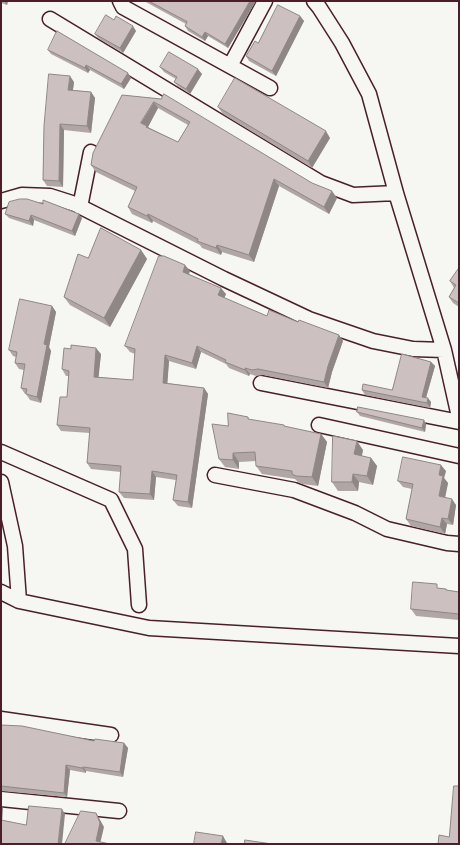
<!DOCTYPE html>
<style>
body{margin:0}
#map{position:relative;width:460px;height:845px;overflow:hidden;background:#f6f6f2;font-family:"Shantell Sans",sans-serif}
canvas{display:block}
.frame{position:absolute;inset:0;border:2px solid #4a1f2b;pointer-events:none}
</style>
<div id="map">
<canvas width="460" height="845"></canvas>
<div class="frame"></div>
</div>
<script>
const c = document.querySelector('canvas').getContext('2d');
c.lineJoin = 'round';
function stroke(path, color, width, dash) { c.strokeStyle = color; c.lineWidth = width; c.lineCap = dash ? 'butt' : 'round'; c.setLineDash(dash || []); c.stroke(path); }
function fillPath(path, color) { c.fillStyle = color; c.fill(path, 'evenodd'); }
const street = new Path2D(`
 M 120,1 L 123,7 L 270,88
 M 314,1 L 319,7 L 342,43 L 369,94 L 396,193 L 444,350 L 459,417
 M 50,19 L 321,183 L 353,195 L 396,193
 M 230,66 L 265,1
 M 1,201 L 22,195 L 50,196 L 75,204 L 224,279 L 309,319 L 373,341 L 413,349 L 444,350
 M 80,207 L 91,152
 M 261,383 L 459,422
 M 319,425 L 459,456
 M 1,452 L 111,500 L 135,549 L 139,605
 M 215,475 L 294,490 L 355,513 L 387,529 L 447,543 L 459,544
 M 1,482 L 15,546 L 19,601
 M 1,592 L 19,601 L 149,628 L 459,646
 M 1,719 L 111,735
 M 1,799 L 119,811`);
stroke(street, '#4a1f2b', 17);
stroke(street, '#f6f6f2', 14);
fillPath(new Path2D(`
 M 1,1 L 8,1 L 7,5 L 1,3 Z
 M 144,1 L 256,1 L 228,48 L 208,36 L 205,41 L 188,31 L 185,26 L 186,24 Z
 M 300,16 L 304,21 L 276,76 L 249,61 L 246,56 L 258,43 Z
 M 114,20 L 136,31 L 123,53 L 98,38 L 95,34 Z
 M 48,50 L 131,78 L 124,89 L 90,70 L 88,73 L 51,54 Z
 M 160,67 L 202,74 L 190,94 L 178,86 L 174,82 L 176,79 L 164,72 Z
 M 74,82 L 73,90 L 91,92 L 95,98 L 91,133 L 64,130 L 63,187 L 47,186 L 43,180 L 44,126 Z
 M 122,95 L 161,99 L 337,198 L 329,214 L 279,186 L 254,262 L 222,252 L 221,255 L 202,248 L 200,245 L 153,221 L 152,223 L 132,214 L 128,207 L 135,191 L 96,172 L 91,165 ZM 158,108 L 188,125 L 178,142 L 148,127 Z
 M 218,107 L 330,138 L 312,168 L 223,114 Z
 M 5,214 L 82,218 L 75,236 L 34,220 L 33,226 L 9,218 Z
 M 141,250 L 147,259 L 110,327 L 70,305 L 64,297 L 88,258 Z
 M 459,268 L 459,307 L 453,303 L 449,297 L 454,288 L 450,281 Z
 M 190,271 L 189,274 L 226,294 L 224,298 L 267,316 L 298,322 L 339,335 L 343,341 L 332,372 L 328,388 L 263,375 L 256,376 L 250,374 L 249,376 L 229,368 L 226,364 L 201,352 L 196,369 L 169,361 L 167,383 L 204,388 L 208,394 L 192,508 L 178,506 L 173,500 L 176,480 L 156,477 L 154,500 L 124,498 L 119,492 L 121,472 L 91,469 L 87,463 L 90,433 L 61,431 L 57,425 L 67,397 L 69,376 L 66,376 L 62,369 L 101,354 L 98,377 L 133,380 L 135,354 L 130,352 L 125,346 Z
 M 52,306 L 56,312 L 49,347 L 51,351 L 41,403 L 30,400 L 26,394 L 25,394 L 21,388 L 24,370 L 19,369 L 15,363 L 16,357 L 13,356 L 9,350 Z
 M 431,362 L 435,366 L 426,398 L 431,402 L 430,408 L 365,395 L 362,390 L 392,390 Z
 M 357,412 L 426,424 L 425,432 L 360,416 Z
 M 248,417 L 249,420 L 321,434 L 327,442 L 318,486 L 302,484 L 298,482 L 295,479 L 262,474 L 256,466 L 256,461 L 239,462 L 239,469 L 225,467 L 219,459 L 228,426 Z
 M 363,450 L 362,456 L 371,458 L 377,466 L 373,485 L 359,482 L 358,491 L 338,491 L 332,482 Z
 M 446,471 L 444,478 L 448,483 L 445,497 L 456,505 L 453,525 L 447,524 L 445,534 L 411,526 L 406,519 L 412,489 L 403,487 L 398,481 Z
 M 440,588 L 446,589 L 447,590 L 459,592 L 459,620 L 416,616 L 411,609 Z
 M 1,725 L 94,741 L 124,743 L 128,748 L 123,777 L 86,771 L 86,773 L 70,770 L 67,797 L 1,791 Z`), '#afa6a5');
fillPath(new Path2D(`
 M 4,1 L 8,1 L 7,5 Z
 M 250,1 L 256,1 L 228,48 L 225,44 Z
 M 300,16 L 304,21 L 276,76 L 272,71 Z
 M 133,26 L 136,31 L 123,53 L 120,48 Z
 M 205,32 L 208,36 L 205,41 L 202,37 Z
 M 86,65 L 90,70 L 88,73 L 85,68 Z
 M 198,69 L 202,74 L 190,94 L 186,89 Z
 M 128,73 L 131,78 L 124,89 L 121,84 Z
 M 70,76 L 74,82 L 72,96 L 68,90 Z
 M 91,92 L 95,98 L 91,133 L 87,126 Z
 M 154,102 L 158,108 L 148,127 L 152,133 L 141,123 Z
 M 60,124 L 64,130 L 63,187 L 59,181 Z
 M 326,131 L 330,138 L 312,168 L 308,161 Z
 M 274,179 L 279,186 L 254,262 L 249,255 Z
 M 332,191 L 337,198 L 329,214 L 324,207 Z
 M 79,214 L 82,218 L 75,236 L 72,231 Z
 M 148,214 L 153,221 L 152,223 L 147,216 Z
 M 31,215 L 34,220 L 33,226 L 29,221 Z
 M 217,245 L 222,252 L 221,255 L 216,248 Z
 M 141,250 L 147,259 L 110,327 L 104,318 Z
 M 185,265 L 190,271 L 187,278 L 183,272 Z
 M 221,288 L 226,294 L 223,301 L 218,295 Z
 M 52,306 L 56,312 L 49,347 L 51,351 L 41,403 L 37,397 L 44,344 Z
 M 339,335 L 343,341 L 332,372 L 328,388 L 324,382 L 328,366 Z
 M 197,346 L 201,352 L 196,369 L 192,363 Z
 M 96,348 L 101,354 L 98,383 L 94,377 Z
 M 165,355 L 169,361 L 167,389 L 163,383 Z
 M 431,362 L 435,366 L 425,401 L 422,397 Z
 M 245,368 L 250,374 L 249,376 L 245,370 Z
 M 204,388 L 208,394 L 192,508 L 188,502 Z
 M 428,398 L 431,402 L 430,408 L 427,403 Z
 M 424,420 L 426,424 L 425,432 L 422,428 Z
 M 321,434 L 327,442 L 318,486 L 312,477 Z
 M 357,441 L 363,450 L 360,462 L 354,454 Z
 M 233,453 L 239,462 L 239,469 L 233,460 Z
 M 371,458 L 377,466 L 373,485 L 367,476 Z
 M 441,465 L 446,471 L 444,478 L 448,483 L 444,503 L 439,496 L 439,475 Z
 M 152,471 L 156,477 L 154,500 L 150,494 Z
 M 353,474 L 359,482 L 358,491 L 352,482 Z
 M 452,499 L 456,505 L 453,525 L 448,519 Z
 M 442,518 L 447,524 L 445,534 L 440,527 Z
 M 124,743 L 128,748 L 123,777 L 120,772 Z
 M 66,765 L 70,770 L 67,797 L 64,793 Z
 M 83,767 L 86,771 L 86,773 L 82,768 Z
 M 1,806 L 3,808 L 2,824 L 1,823 Z
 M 62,809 L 65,814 L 62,844 L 58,844 Z
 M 96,813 L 99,818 L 104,827 L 100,844 L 96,841 Z
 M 223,836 L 227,843 L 227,844 L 221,844 Z`), '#8f8786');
const building = new Path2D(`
 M 149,1 L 250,1 L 225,44 L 205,32 L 202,37 L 185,26 L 187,22 Z
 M 278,5 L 300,16 L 272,71 L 246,56 L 255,41 L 258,43 Z
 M 106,15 L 114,20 L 116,16 L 133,26 L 120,48 L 95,34 Z
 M 57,31 L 128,73 L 121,84 L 86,65 L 85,68 L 48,50 Z
 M 169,52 L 198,69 L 186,89 L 174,82 L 177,77 L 160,67 Z
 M 49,74 L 70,76 L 68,90 L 91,92 L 87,126 L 60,124 L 59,181 L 43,180 L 44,126 Z
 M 235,78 L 326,131 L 308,161 L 218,107 Z
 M 164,94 L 312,183 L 332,191 L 324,207 L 274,179 L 249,255 L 217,245 L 216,248 L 197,241 L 198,239 L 148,214 L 147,216 L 128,207 L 137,187 L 91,165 L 93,153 L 122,95 L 161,99 ZM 154,102 L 190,122 L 178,142 L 146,127 L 147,126 L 141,123 Z
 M 20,199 L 27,199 L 43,204 L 43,200 L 79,214 L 72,231 L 31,215 L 29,221 L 5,214 L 9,202 Z
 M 101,228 L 141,250 L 104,318 L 64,297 L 78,254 L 88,258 Z
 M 159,256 L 164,256 L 185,265 L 183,272 L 221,288 L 218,295 L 267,316 L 269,310 L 298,322 L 299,320 L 339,335 L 328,366 L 324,382 L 258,369 L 252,370 L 245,368 L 245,370 L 225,362 L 226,360 L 197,346 L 192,363 L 165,355 L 163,383 L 204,388 L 188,502 L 173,500 L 177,475 L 152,471 L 150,494 L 119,492 L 121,466 L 87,463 L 90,428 L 57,425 L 60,397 L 67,397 L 69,371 L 62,369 L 64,348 L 71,349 L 71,345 L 96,348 L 94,377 L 133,380 L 135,349 L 125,346 Z
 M 459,268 L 459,303 L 449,297 L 456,285 L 450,281 Z
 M 20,299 L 52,306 L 44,344 L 47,345 L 37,397 L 26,394 L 27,389 L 21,388 L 25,364 L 15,363 L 17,352 L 9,350 Z
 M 402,354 L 431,362 L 422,397 L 428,398 L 427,403 L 362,390 L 363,384 L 392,390 Z
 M 358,407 L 424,420 L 422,428 L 357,412 Z
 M 228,413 L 248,417 L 248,419 L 284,425 L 284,426 L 321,434 L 312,477 L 296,476 L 292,474 L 292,471 L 256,466 L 255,452 L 233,453 L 233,460 L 219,459 L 212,424 L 228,426 Z
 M 333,436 L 357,441 L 354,454 L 371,458 L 367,476 L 353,474 L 352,482 L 332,482 Z
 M 403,457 L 441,465 L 439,475 L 443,476 L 439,496 L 452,499 L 448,519 L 442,518 L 440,527 L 406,519 L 413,484 L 398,481 Z
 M 413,582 L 437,584 L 437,588 L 446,589 L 446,590 L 459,592 L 459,614 L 411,609 Z
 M 1,725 L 22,726 L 94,741 L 95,739 L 124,743 L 120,772 L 83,767 L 82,768 L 66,765 L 64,793 L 1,786 Z
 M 454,786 L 459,786 L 459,844 L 438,844 L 439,835 L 449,837 Z
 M 29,806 L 62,809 L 58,844 L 1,844 L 1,820 L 26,825 Z
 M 81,811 L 96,813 L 100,823 L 96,841 L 110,844 L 65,844 Z
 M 196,832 L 223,836 L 221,844 L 194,844 Z
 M 245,840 L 272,844 L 245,844 Z`);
fillPath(building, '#ccc1c0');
stroke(building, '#8f8786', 1);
</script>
